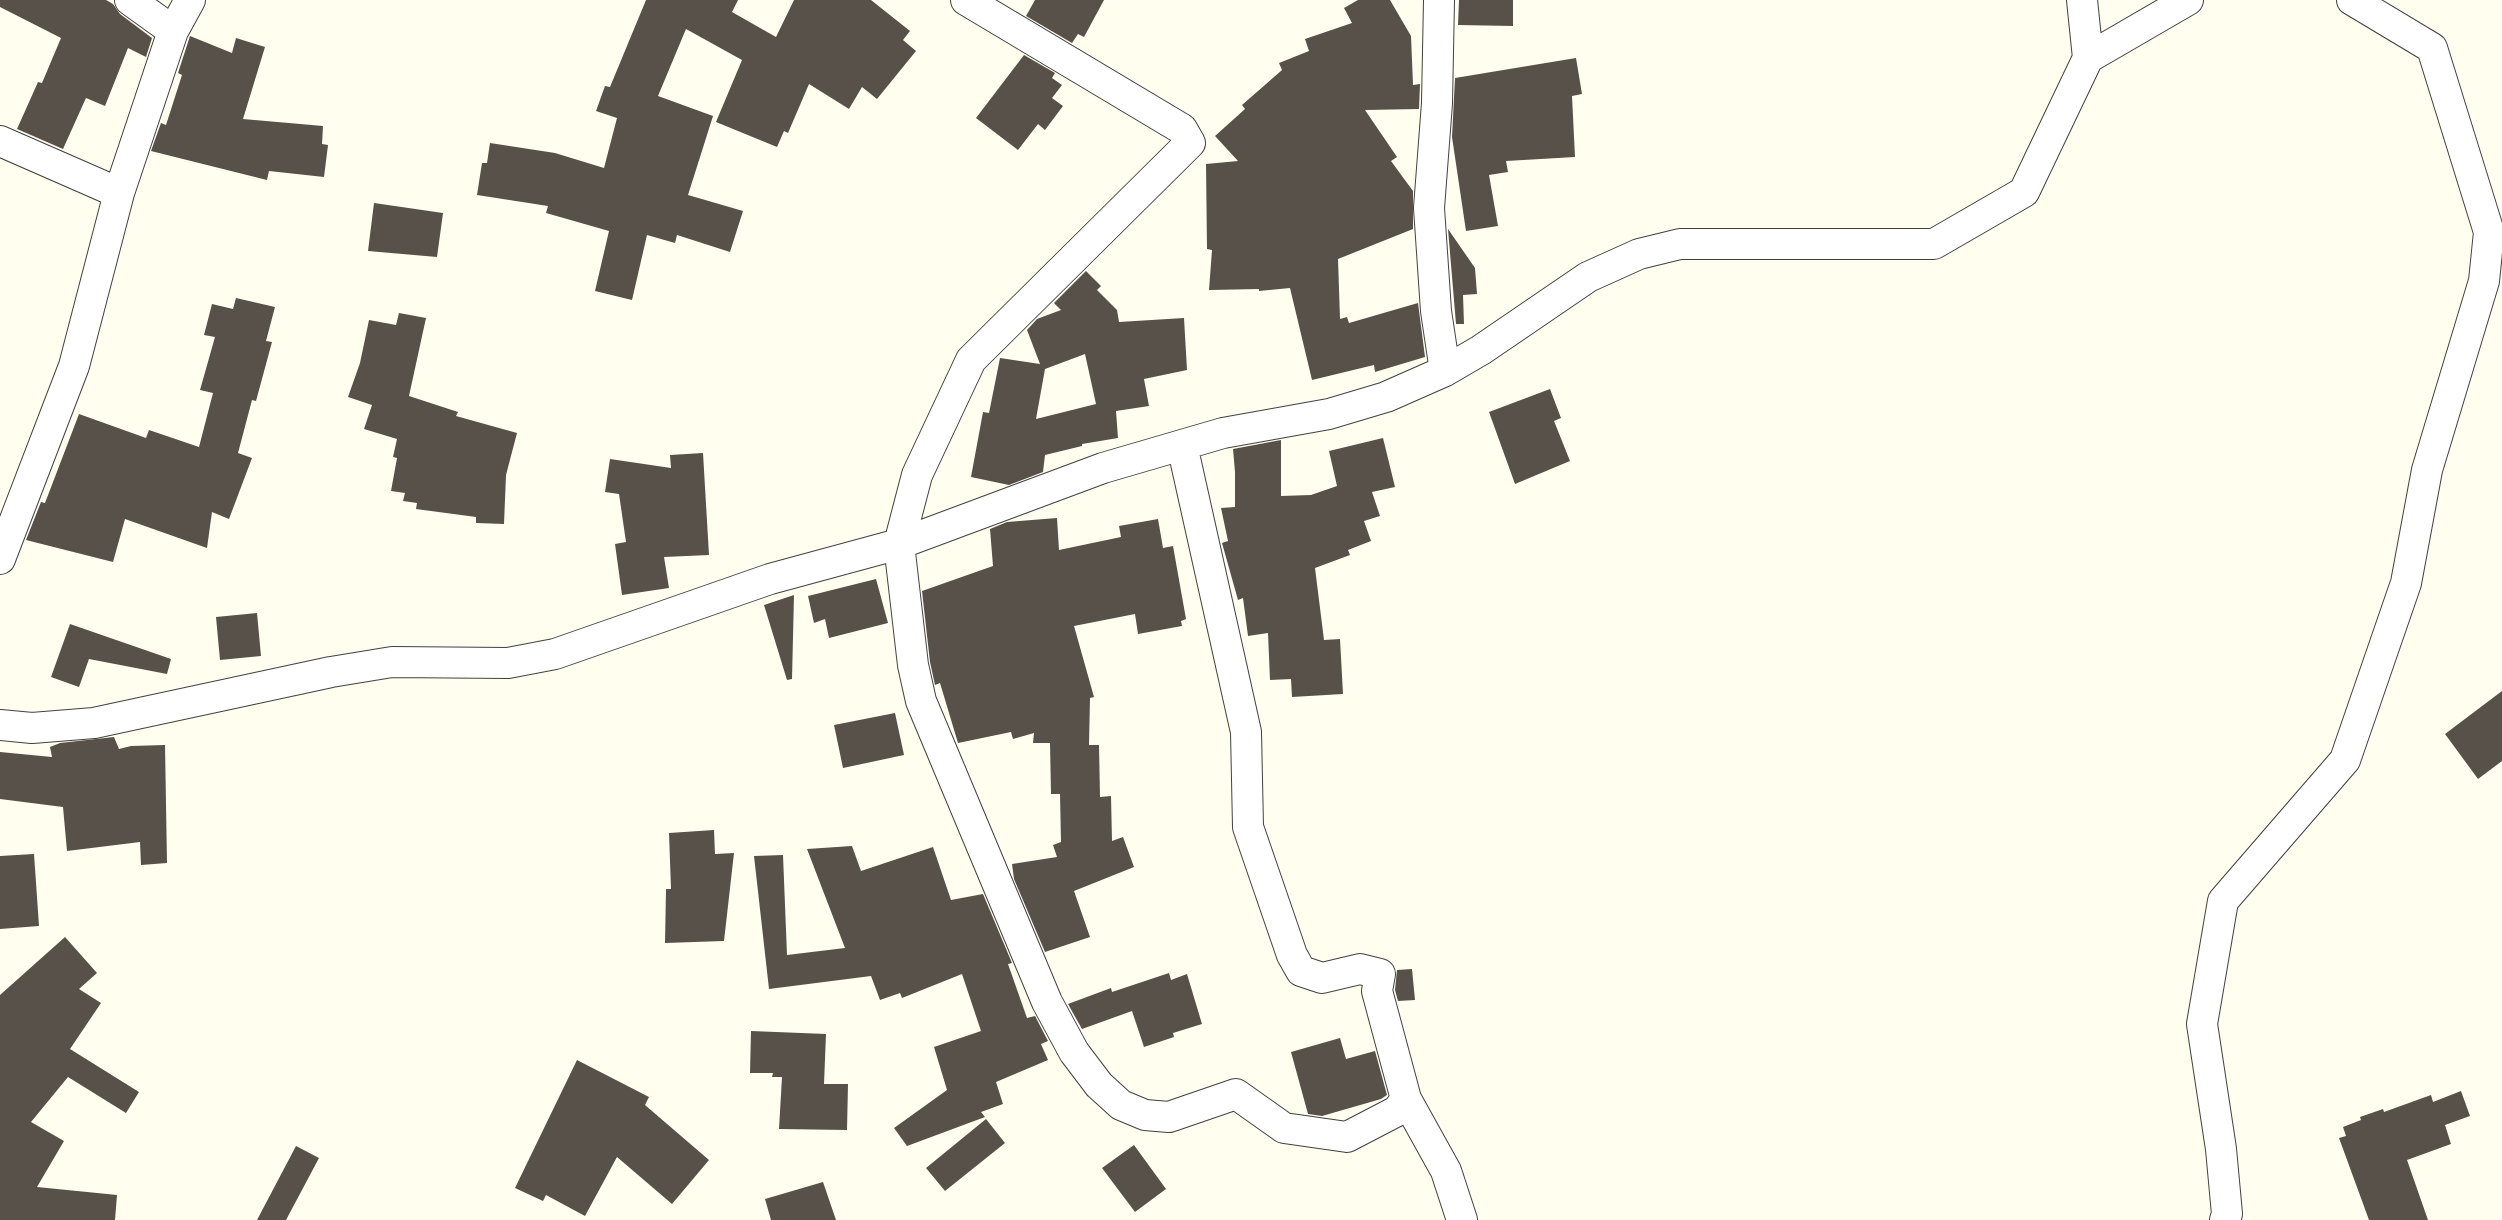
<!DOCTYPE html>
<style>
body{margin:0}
canvas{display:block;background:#fffeef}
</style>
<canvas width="2502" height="1220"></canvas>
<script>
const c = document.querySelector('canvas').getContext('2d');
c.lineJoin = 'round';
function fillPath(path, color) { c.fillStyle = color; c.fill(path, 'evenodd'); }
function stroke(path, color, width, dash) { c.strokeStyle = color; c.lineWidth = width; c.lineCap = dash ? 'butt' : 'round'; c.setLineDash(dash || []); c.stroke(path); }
fillPath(new Path2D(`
 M 0,0 L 106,0 L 113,4 L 120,14 L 152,38 L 146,57 L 128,48 L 105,106 L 86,98 L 63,149 L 17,129 L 38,82 L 42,83 L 61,38 L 0,7 Z
 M 646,0 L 738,0 L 732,12 L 776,37 L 794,0 L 871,0 L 910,31 L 903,40 L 916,51 L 877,99 L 862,87 L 849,109 L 809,84 L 788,133 L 784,131 L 777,147 L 716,122 L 742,60 L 686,29 L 658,96 L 713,116 L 688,195 L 743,211 L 730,252 L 677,235 L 675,243 L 647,235 L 632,300 L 595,291 L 609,231 L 546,213 L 548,206 L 477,195 L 482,163 L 487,163 L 490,143 L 555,153 L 604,168 L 617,118 L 596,111 L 605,86 L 610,87 Z
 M 1035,0 L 1104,0 L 1084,37 L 1078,34 L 1072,43 L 1026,16 Z
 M 1358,0 L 1390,0 L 1411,36 L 1413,85 L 1420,84 L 1419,109 L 1365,110 L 1397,157 L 1391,161 L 1413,191 L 1413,229 L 1338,259 L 1340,319 L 1347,317 L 1349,323 L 1418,303 L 1425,357 L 1375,372 L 1374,365 L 1312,380 L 1290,288 L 1259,291 L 1259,289 L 1209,290 L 1212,250 L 1207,249 L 1206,164 L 1238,161 L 1215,136 L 1245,109 L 1242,105 L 1282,70 L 1279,63 L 1309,51 L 1305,39 L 1352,23 L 1344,8 Z
 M 1459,0 L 1513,0 L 1513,26 L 1458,25 Z
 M 190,36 L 232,53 L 236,38 L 265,47 L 243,119 L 323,126 L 322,144 L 328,145 L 324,177 L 269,171 L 267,180 L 151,151 L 161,123 L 166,125 L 182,75 L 178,73 Z
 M 1024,55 L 1055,73 L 1052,78 L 1062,85 L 1052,98 L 1063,106 L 1045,130 L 1038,124 L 1018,150 L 976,118 Z
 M 1576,58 L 1582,94 L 1572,96 L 1575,157 L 1506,161 L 1508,172 L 1489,175 L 1498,226 L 1466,231 L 1452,137 L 1455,78 Z
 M 374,203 L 443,213 L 437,257 L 368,251 Z
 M 1448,229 L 1475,268 L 1477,294 L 1463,295 L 1464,324 L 1456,324 Z
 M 1086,271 L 1101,286 L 1097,290 L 1117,310 L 1119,322 L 1184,318 L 1187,370 L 1144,379 L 1149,406 L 1116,411 L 1118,438 L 1082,444 L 1082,446 L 1045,455 L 1043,472 L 1009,485 L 971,477 L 983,412 L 989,413 L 1000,358 L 1040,364 L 1027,330 L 1037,319 L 1061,310 L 1054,303 ZM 1085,354 L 1096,404 L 1036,419 L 1045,369 Z
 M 236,298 L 275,307 L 266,341 L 272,342 L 256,401 L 252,400 L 238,453 L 252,458 L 229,519 L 212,512 L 207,548 L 125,519 L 113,562 L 26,540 L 41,502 L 45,503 L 79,414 L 146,438 L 149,430 L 199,447 L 213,393 L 200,390 L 215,337 L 204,335 L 212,304 L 233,309 Z
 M 399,313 L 426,318 L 409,396 L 458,412 L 456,416 L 517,433 L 506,475 L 504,524 L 476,523 L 476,517 L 416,509 L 417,503 L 403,501 L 405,493 L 391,491 L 397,458 L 393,457 L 397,439 L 364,429 L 372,405 L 348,397 L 360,363 L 369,320 L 396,325 Z
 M 1550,389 L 1561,418 L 1554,421 L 1570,461 L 1515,484 L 1489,412 Z
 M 1383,438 L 1395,487 L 1372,492 L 1380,516 L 1364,521 L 1371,541 L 1348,550 L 1350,555 L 1315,568 L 1324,640 L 1340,639 L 1343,694 L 1292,697 L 1291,679 L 1270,680 L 1268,633 L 1248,636 L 1243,598 L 1238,600 L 1222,543 L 1228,541 L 1221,508 L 1235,507 L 1235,472 L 1233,449 L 1281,440 L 1281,496 L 1311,495 L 1337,486 L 1329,451 Z
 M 703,453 L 709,555 L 664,557 L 669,588 L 622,595 L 615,544 L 626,542 L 619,494 L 605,492 L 610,459 L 671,468 L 670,455 Z
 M 1057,518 L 1059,550 L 1121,537 L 1119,526 L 1158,519 L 1163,548 L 1173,546 L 1186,619 L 1181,621 L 1182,626 L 1138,634 L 1135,614 L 1074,626 L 1094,697 L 1090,698 L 1089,745 L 1099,745 L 1100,797 L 1111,796 L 1112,841 L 1123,837 L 1134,867 L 1074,891 L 1090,937 L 1045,952 L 1014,879 L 1012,864 L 1057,857 L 1053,845 L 1061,842 L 1060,794 L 1051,794 L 1050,743 L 1033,743 L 1034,733 L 1013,739 L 1011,732 L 958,743 L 940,683 L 935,685 L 930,662 L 922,591 L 993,566 L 990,529 L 1007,522 Z
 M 876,579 L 888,623 L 829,638 L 825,619 L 814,623 L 808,596 Z
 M 794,595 L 792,679 L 787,680 L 764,605 Z
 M 257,613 L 261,656 L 220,660 L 216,617 Z
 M 70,624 L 171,659 L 167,674 L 89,659 L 79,687 L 51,677 Z
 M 2502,691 L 2502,761 L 2478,779 L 2445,734 Z
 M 895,713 L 904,755 L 843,768 L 834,725 Z
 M 114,737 L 119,749 L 131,746 L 165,745 L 167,863 L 141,865 L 140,842 L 67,851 L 63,807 L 0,799 L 0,752 L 52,757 L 50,747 L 60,743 Z
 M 714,830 L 715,854 L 734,853 L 724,941 L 665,943 L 666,889 L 671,889 L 669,833 Z
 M 852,846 L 861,871 L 933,847 L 951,900 L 983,894 L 1012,963 L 1008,964 L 1027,1018 L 1035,1016 L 1048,1041 L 1041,1044 L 1048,1060 L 996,1082 L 1003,1104 L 981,1112 L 985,1117 L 907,1146 L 894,1128 L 947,1090 L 934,1047 L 981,1031 L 962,974 L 902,998 L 900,993 L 880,1000 L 871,976 L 769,989 L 754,856 L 783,855 L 787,955 L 845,948 L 807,849 Z
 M 34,854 L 39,926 L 0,929 L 0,856 Z
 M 65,937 L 97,973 L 79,989 L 101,1003 L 70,1049 L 139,1092 L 126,1113 L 68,1077 L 31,1122 L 64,1141 L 37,1187 L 117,1195 L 115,1220 L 0,1220 L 0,995 Z
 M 1412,969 L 1415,1000 L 1398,1001 L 1395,990 L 1397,970 Z
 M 1169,973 L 1171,980 L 1187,974 L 1202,1024 L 1173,1033 L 1174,1037 L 1144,1047 L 1132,1011 L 1082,1029 L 1068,1004 L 1111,988 L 1112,992 Z
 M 751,1031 L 826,1034 L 824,1084 L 848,1084 L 847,1130 L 779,1129 L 782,1077 L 772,1077 L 773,1073 L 750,1073 Z
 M 1340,1038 L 1346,1059 L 1375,1051 L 1387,1095 L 1381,1099 L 1322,1116 L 1308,1114 L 1291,1052 Z
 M 577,1060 L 649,1097 L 645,1105 L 709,1160 L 672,1204 L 617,1157 L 585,1216 L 546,1195 L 543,1201 L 515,1188 Z
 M 2461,1091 L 2470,1116 L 2445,1125 L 2451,1144 L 2407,1160 L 2428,1220 L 2369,1220 L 2339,1138 L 2346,1136 L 2343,1127 L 2361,1120 L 2360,1117 L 2383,1109 L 2384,1112 L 2431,1095 L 2433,1102 Z
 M 986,1119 L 1005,1143 L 945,1191 L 926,1168 Z
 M 1134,1145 L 1166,1189 L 1135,1212 L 1102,1168 Z
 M 296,1146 L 319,1158 L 286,1220 L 257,1220 Z
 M 823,1182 L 836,1220 L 771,1220 L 765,1199 Z`), '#57514a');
const street = new Path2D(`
 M 130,0 L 173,31
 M 966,0 L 1182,129 L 1190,143 L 971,360 L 917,475 L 899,544 L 913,665 L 921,701 L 1047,1002 L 1074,1052 L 1099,1085 L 1121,1105 L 1145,1115 L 1169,1117 L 1236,1094 L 1284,1128 L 1347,1137 L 1397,1111 L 1406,1099
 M 1439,0 L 1437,103 L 1429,208 L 1436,311 L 1445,371
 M 2082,0 L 2088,58
 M 0,141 L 119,193
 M 1182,445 L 1246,732 L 1248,827 L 1292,955 L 1301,971 L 1322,978 L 1360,969 L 1380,974 L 1377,991 L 1406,1099 L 1446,1171 L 1462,1220
 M 0,559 L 74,366 L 119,193 L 173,31 L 190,0
 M 0,725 L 32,728 L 94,723 L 331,672 L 392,662 L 508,663 L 555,654 L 770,579 L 899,544 L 1103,468 L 1223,433 L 1329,414 L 1386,397 L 1445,371 L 1481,350 L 1588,277 L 1639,254 L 1680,244 L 1934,244 L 2024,192 L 2088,58 L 2188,0
 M 2225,1220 L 2227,1214 L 2221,1149 L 2202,1024 L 2223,901 L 2345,760 L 2406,583 L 2427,470 L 2484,281 L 2489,232 L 2432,48 L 2352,0`);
stroke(street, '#414141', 32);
stroke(street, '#fff', 30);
</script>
